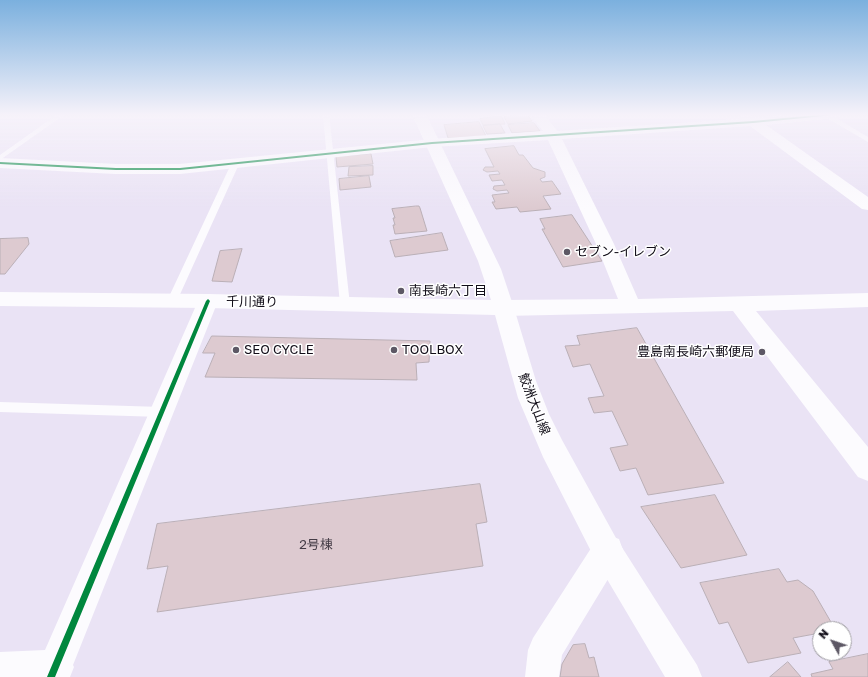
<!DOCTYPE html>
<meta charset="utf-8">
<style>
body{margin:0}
#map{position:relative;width:868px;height:677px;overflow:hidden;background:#eae3f5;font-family:"Golos Text",sans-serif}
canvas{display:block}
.north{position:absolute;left:812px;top:621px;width:40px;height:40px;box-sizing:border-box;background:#fff;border:1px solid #a09ea3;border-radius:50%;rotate:310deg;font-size:11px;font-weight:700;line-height:16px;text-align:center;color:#110d18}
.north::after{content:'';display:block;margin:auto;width:14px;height:18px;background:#5d5865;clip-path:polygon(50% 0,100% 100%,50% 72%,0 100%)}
</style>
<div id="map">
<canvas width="868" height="677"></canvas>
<div class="north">N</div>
</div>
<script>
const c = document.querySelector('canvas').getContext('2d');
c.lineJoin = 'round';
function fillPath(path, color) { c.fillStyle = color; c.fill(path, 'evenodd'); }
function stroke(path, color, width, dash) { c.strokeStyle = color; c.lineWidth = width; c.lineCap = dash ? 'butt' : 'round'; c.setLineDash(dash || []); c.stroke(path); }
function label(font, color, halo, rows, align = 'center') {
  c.font = font + ' "Golos Text","Noto Sans JP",sans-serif'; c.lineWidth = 3; c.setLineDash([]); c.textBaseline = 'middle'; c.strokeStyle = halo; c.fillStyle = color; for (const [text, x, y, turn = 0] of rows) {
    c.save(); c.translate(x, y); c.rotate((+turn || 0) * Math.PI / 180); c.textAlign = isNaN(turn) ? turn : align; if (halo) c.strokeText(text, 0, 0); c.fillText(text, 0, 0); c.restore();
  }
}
const building = new Path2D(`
 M 527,114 L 532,121 L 508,124 L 504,117 Z
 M 499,116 L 502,117 L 505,124 L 483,125 L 480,119 Z
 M 479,122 L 486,136 L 448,138 L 444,125 Z
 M 534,123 L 540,131 L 512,133 L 508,125 Z
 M 500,124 L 505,133 L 487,134 L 483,126 Z
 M 514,146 L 519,155 L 523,155 L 533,168 L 545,172 L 545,177 L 540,179 L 542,182 L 552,181 L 561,194 L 543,196 L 551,209 L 520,212 L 517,207 L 496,209 L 492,202 L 495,202 L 492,195 L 509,193 L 507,190 L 497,191 L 493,189 L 494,186 L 505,185 L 502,180 L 492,181 L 489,175 L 500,174 L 498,171 L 487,172 L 483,170 L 485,167 L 494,167 L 485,149 Z
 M 371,154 L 373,164 L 337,167 L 336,157 Z
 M 373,166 L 373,175 L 348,176 L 349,167 Z
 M 369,176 L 371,187 L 340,190 L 339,179 Z
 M 416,206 L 419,206 L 420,208 L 427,231 L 395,234 L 393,225 L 395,225 L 393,218 L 395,218 L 392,209 Z
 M 572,215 L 602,261 L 563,267 L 542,229 L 545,229 L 540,219 Z
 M 442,233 L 448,250 L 395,257 L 390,241 Z
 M 28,238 L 29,244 L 5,274 L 0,274 L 0,239 Z
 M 242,249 L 232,282 L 212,281 L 220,251 Z
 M 637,328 L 724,483 L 648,495 L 636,468 L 620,471 L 610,448 L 628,445 L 612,411 L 594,413 L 588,398 L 604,396 L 590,364 L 573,367 L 565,346 L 580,345 L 577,336 Z
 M 212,336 L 430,341 L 429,362 L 416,363 L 417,380 L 205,377 L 215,353 L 203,353 Z
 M 480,484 L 487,522 L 476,524 L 483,566 L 157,612 L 168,566 L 147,569 L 157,524 Z
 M 715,495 L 747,555 L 681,568 L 641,507 Z
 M 779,569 L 787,582 L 798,580 L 813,591 L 835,629 L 820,629 L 820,633 L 793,638 L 801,653 L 748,663 L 728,622 L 719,624 L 700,583 Z
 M 585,644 L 589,658 L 594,657 L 599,677 L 560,677 L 562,664 L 573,645 Z
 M 868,654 L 868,677 L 812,677 L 811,674 L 833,669 L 829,662 Z
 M 788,662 L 801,677 L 770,677 Z`);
fillPath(building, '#ddcad0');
stroke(building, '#baafb6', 1);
fillPath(new Path2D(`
 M 58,114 L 65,114 L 0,160 L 0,155 Z
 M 323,114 L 329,114 L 350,305 L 349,308 L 341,308 L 340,305 Z
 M 824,114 L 829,114 L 868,137 L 868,142 L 824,116 Z
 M 232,162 L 238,162 L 239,164 L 177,301 L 176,304 L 168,304 L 167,301 Z
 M 0,402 L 162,407 L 166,408 L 168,412 L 166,416 L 162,417 L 0,412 Z`), '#fcfbfe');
fillPath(new Path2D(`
 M 530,114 L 544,114 L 557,131 L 741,119 L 742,115 L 747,114 L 755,118 L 795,114 L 841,114 L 839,117 L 834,118 L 766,125 L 868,197 L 868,210 L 862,209 L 750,126 L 562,139 L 614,244 L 638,299 L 868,293 L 868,307 L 756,311 L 868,447 L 868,481 L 858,477 L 733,311 L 504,316 L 497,313 L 494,308 L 497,303 L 504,300 L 618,299 L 596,244 L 548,140 L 432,147 L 180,174 L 116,174 L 0,168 L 0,158 L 116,164 L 180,164 L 432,139 L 543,131 Z
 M 208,294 L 215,296 L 218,301 L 73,665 L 74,667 L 70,677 L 0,677 L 0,652 L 45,650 L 198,301 L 201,296 Z
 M 608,535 L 619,539 L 623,550 L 619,561 L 562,655 L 559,677 L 525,677 L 528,650 L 533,638 L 597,539 Z`), '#fcfbfe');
fillPath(new Path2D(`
 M 412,114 L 426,114 L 501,269 L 514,308 L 536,381 L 549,414 L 562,440 L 616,538 L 697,665 L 702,677 L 665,677 L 595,559 L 543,457 L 518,398 L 495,315 L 208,308 L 0,306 L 0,292 L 208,294 L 491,300 L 478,261 Z`), '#fcfbfe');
fillPath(new Path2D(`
 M 827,114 L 836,114 L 834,115 L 753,123 L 432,144 L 180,170 L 116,170 L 0,164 L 0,162 L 116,168 L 180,168 L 432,142 L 753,121 Z
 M 208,299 L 210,301 L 55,677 L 47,677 L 206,301 Z`), '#00873e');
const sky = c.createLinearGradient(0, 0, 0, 209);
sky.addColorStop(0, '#7bb0de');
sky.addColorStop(0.55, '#f6f2fa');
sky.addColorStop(1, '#f6f2fa00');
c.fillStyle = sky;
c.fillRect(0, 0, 868, 209);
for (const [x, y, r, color] of [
 [567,252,4,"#5d5865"],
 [401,291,4,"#5d5865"],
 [236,350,4,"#5d5865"],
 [394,350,4,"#5d5865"],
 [762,352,4,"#5d5865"]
]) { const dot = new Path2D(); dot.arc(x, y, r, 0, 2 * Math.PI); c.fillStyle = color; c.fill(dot); stroke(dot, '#fff', 1.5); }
label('13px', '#110d18', '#fff', [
 ["セブン-イレブン",575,252],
 ["南長崎六丁目",409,291],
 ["SEO CYCLE",244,350],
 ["TOOLBOX",402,350],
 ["豊島南長崎六郵便局",754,352,"right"]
], 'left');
label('13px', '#110d18', '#fff', [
 ["千川通り",252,302,1],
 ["鮫洲大山線",534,404,69]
]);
label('13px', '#443c46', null, [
 ["2号棟",316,545]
]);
</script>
